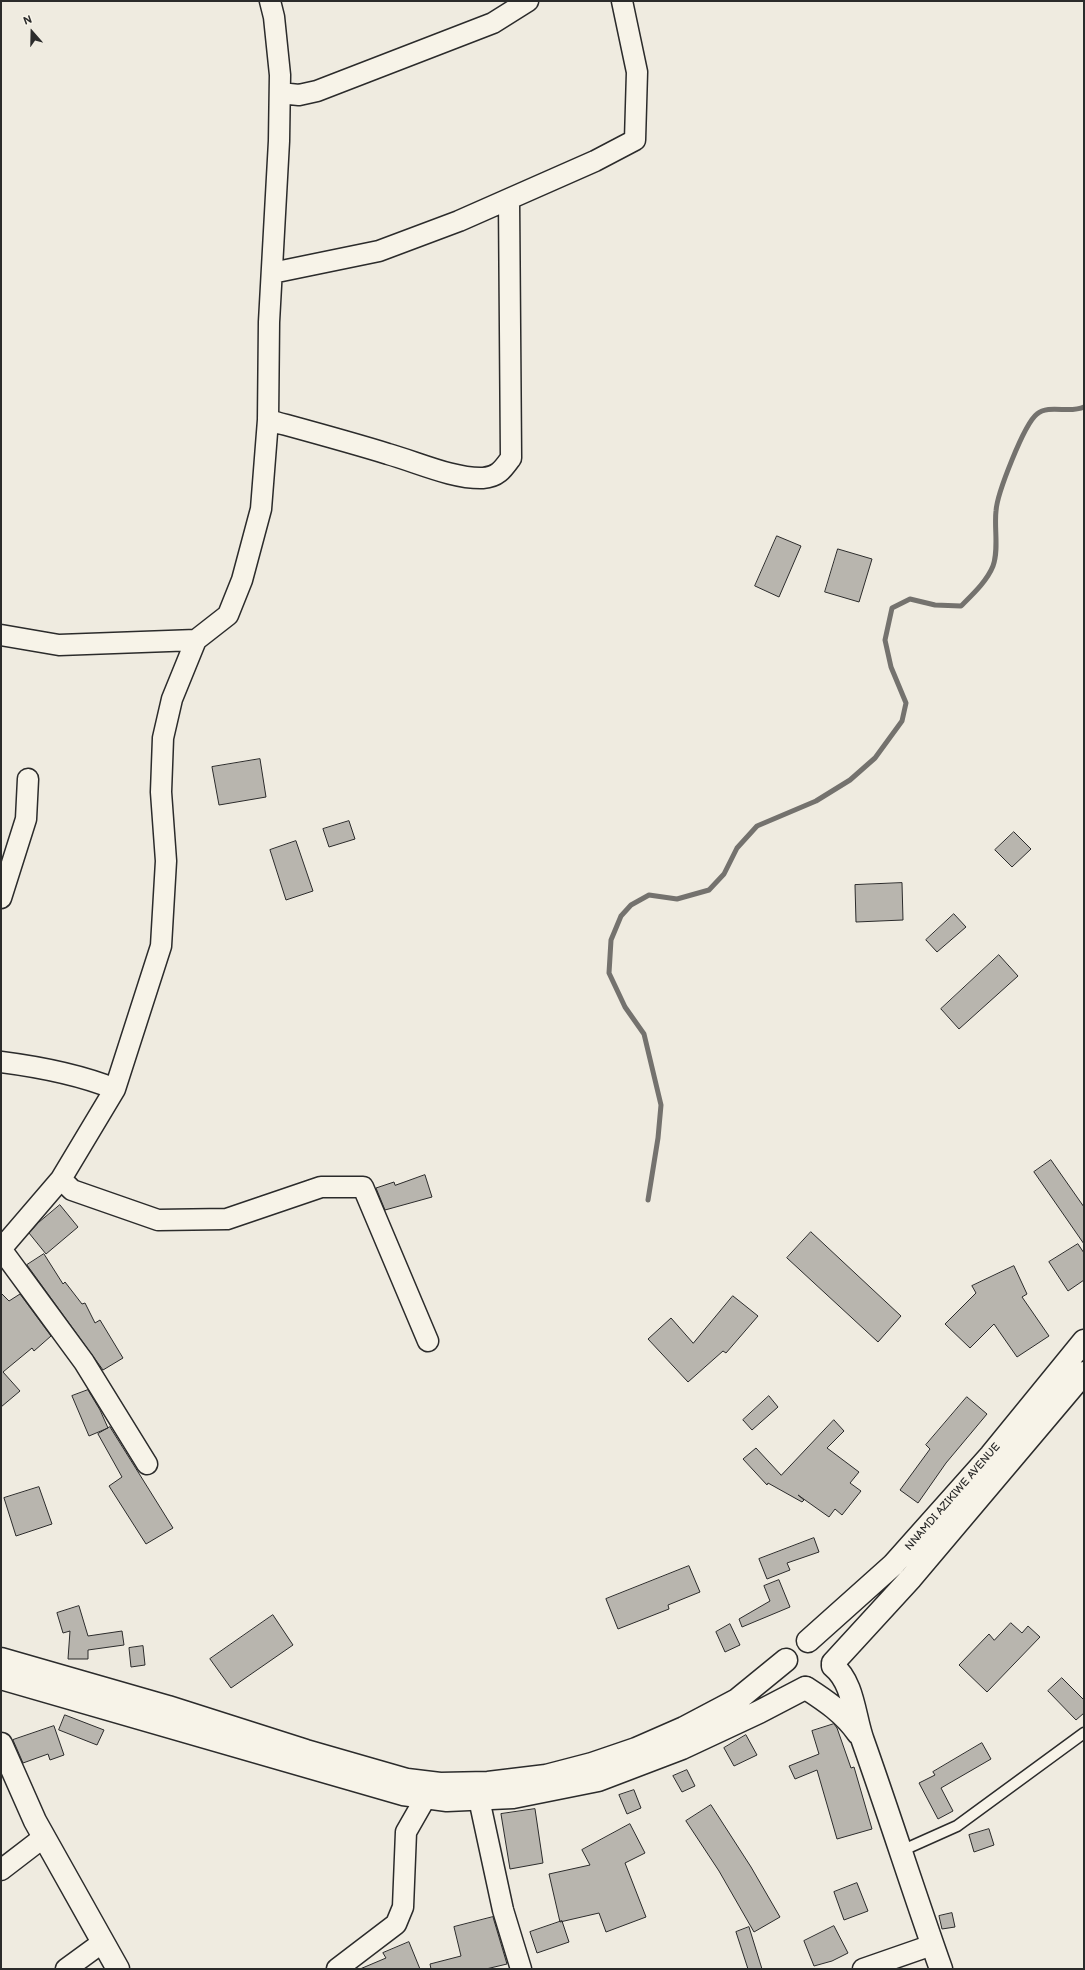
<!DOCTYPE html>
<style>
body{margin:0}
#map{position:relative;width:1085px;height:1970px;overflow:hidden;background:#efebe0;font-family:"Balsamiq Sans",sans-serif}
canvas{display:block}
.frame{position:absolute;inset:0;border:2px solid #2b2b2b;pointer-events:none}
.north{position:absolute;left:12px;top:12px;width:40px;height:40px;-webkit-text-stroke:3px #f7f3e8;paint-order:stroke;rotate:340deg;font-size:11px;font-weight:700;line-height:16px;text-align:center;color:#2b2b2b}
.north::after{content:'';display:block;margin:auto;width:14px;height:18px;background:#2b2b2b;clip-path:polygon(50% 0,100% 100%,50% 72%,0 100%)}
</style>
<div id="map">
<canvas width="1085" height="1970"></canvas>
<div class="frame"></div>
<div class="north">N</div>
</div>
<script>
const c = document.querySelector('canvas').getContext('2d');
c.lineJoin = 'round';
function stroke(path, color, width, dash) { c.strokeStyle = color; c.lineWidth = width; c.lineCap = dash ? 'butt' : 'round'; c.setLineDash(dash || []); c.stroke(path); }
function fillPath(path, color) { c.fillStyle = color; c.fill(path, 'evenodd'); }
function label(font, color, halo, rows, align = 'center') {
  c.font = font + ' "Balsamiq Sans",sans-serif'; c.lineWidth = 3; c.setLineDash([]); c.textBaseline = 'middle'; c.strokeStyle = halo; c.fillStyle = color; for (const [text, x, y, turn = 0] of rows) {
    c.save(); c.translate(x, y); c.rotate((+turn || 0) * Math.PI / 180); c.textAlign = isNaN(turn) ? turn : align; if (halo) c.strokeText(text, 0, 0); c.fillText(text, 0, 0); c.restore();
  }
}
stroke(new Path2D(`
 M 648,1200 L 658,1138 L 661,1105 L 644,1034 L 625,1007 L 609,973 L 611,940 L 621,916 L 631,905 L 649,895 L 677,899 L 709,890 L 724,874 L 737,848 L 757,826 L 816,801 L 850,780 L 875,758 L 902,721 L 906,703 L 891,667 L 885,640 L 892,608 L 910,599 L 935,605 L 961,606 C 973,594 987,581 993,566 C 999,550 994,527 996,511 C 997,494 1024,424 1037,414 C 1049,404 1070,414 1084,407`), '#74726e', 5);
const building = new Path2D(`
 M 777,536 L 801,546 L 779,597 L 755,586 Z
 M 838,549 L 872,559 L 859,602 L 825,592 Z
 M 260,759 L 266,797 L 219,805 L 212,767 Z
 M 349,821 L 355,839 L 329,847 L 323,829 Z
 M 1014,832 L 1031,849 L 1012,867 L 995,850 Z
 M 296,841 L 313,891 L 286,900 L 270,850 Z
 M 902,883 L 903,920 L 856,922 L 855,885 Z
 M 954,914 L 966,927 L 937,952 L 926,940 Z
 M 999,955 L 1018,976 L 959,1029 L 941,1009 Z
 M 1051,1160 L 1084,1207 L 1084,1244 L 1034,1172 Z
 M 425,1175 L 432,1197 L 385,1210 L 376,1188 L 394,1182 L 395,1185 Z
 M 60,1205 L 78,1227 L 46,1254 L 29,1233 L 38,1223 Z
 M 811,1232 L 901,1316 L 878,1342 L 787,1258 Z
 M 1078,1244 L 1084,1253 L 1084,1280 L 1068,1291 L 1049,1262 Z
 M 44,1254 L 63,1284 L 65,1282 L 82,1304 L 85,1303 L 95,1323 L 100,1320 L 123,1358 L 103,1370 L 27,1265 Z
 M 1014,1266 L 1027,1294 L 1022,1297 L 1049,1336 L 1017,1357 L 994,1324 L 970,1348 L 945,1324 L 976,1293 L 972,1286 Z
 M 1,1293 L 9,1301 L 20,1294 L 51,1336 L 34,1351 L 32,1348 L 3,1372 L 20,1391 L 1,1407 Z
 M 733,1296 L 758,1316 L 726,1353 L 723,1351 L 688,1382 L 648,1339 L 671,1318 L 693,1343 Z
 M 88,1390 L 100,1410 L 108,1428 L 89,1436 L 72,1396 Z
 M 769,1396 L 778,1407 L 752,1430 L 743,1420 Z
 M 967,1397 L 987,1414 L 946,1463 L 918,1503 L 900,1490 L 930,1449 L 926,1445 Z
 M 834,1420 L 844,1431 L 827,1448 L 859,1472 L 850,1483 L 861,1491 L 842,1515 L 835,1509 L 829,1517 L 798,1495 L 804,1500 L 802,1502 L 768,1483 L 767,1485 L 743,1459 L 756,1448 L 781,1475 Z
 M 110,1427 L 173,1528 L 146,1544 L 109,1486 L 122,1477 L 98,1434 Z
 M 39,1487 L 52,1524 L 16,1536 L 4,1498 Z
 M 814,1538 L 819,1552 L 787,1563 L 790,1570 L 767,1579 L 759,1559 Z
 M 689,1566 L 700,1592 L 668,1605 L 669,1609 L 618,1629 L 606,1599 Z
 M 779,1580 L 790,1607 L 742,1627 L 739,1619 L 770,1601 L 764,1586 Z
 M 79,1606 L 88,1636 L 122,1631 L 124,1645 L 88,1650 L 88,1659 L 68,1659 L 70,1631 L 63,1633 L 57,1613 Z
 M 273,1615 L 293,1645 L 231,1688 L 210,1659 Z
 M 1011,1623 L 1022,1633 L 1028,1626 L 1040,1637 L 987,1692 L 959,1665 L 989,1634 L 994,1640 Z
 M 730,1624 L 740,1645 L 725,1652 L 716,1632 Z
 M 143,1646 L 145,1665 L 131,1667 L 129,1648 Z
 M 1062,1678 L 1084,1700 L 1084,1713 L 1076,1720 L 1048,1691 Z
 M 65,1715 L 104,1730 L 97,1745 L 59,1730 Z
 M 834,1724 L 837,1728 L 851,1768 L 854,1767 L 872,1829 L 837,1839 L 817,1770 L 795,1779 L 789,1766 L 819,1754 L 812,1731 Z
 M 54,1726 L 64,1755 L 50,1760 L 48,1754 L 23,1763 L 13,1740 Z
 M 746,1735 L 757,1755 L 734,1766 L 724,1748 Z
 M 982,1743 L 991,1759 L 941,1788 L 953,1811 L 938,1819 L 919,1783 L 935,1775 L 933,1772 Z
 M 687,1770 L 695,1786 L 682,1792 L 673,1776 Z
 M 634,1790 L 641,1808 L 627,1814 L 619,1795 Z
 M 711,1805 L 751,1867 L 780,1917 L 754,1932 L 719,1871 L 686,1821 Z
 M 535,1809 L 543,1863 L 510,1869 L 501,1814 Z
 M 630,1824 L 645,1853 L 625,1863 L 646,1917 L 606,1932 L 599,1913 L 560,1922 L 549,1874 L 590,1865 L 582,1850 Z
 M 989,1829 L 994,1845 L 974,1852 L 969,1835 Z
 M 857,1883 L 868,1911 L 844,1920 L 834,1892 Z
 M 952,1913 L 955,1927 L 942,1929 L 939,1916 Z
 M 493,1917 L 507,1964 L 486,1969 L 431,1969 L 430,1964 L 461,1956 L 454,1927 Z
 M 562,1921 L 569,1942 L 537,1953 L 530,1932 Z
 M 834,1926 L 848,1953 L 832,1961 L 814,1966 L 804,1941 Z
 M 749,1927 L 762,1969 L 748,1969 L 736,1932 Z
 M 409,1942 L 420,1969 L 360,1969 L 386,1958 L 383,1953 Z`);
fillPath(building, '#b8b5ae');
stroke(building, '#2b2b2b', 1);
const service = new Path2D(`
 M 901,1851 L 957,1826 L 1084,1733`);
const minor = new Path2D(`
 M 280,93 L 299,95 L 317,91 L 493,23 L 528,1
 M 272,273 L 379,251 L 459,221 L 595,161 L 635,140 L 637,72 L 622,1
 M 268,420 C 308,431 349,442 388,454 C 417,462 453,479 483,478 C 498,477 503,469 511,458 L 509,199
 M 1,635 L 59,645 L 196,640 L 228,615 L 242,580 L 261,509 L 268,420 L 269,322 L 279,141 L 280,75 L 274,17 L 270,1
 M 1,898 L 26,819 L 28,779
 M 1,1062 C 40,1067 78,1074 115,1089
 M 61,1179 L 72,1190 L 158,1220 L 227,1219 L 321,1187 L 363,1187 L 428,1341
 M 1,1249 L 61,1179 L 115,1089 L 161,946 L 166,861 L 161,792 L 163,738 L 172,699 L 196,640
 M 1,1249 L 84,1362 L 147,1464
 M 479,1799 L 503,1910 L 521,1969
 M 1,1870 L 44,1837
 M 66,1969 L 103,1942
 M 337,1969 L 396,1924 L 403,1907 L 406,1832 L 426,1797
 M 863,1969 L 932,1945`);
const tertiary = new Path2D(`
 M 1,1744 L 35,1821 L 118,1969`);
const secondary = new Path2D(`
 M 833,1666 C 854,1683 854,1717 863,1741 C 890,1817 914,1893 941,1969
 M 806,1688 C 826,1701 844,1713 858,1733`);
const primary = new Path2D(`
 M 808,1641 L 893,1565 L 991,1455 L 1084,1341
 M 1,1659 L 168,1707 L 306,1751 L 407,1780 L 440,1784 L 488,1783 L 546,1776 L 592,1764 L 636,1749 L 684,1728 L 737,1700 L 786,1660
 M 833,1663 L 911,1578 L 1084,1373
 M 1,1678 L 403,1794 L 447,1800 L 513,1797 L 598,1780 L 682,1748 L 759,1712 L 805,1688`);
stroke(service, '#2b2b2b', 13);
stroke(minor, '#2b2b2b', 23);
stroke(tertiary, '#2b2b2b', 25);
stroke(secondary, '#2b2b2b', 25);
stroke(primary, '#2b2b2b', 25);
stroke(service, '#f7f3e8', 10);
stroke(minor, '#f7f3e8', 20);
stroke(tertiary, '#f7f3e8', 22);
stroke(secondary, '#f7f3e8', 22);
stroke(primary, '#f7f3e8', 22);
label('11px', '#2b2b2b', '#f7f3e8', [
 ["NNAMDI AZIKIWE AVENUE",953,1497,-49]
]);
</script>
